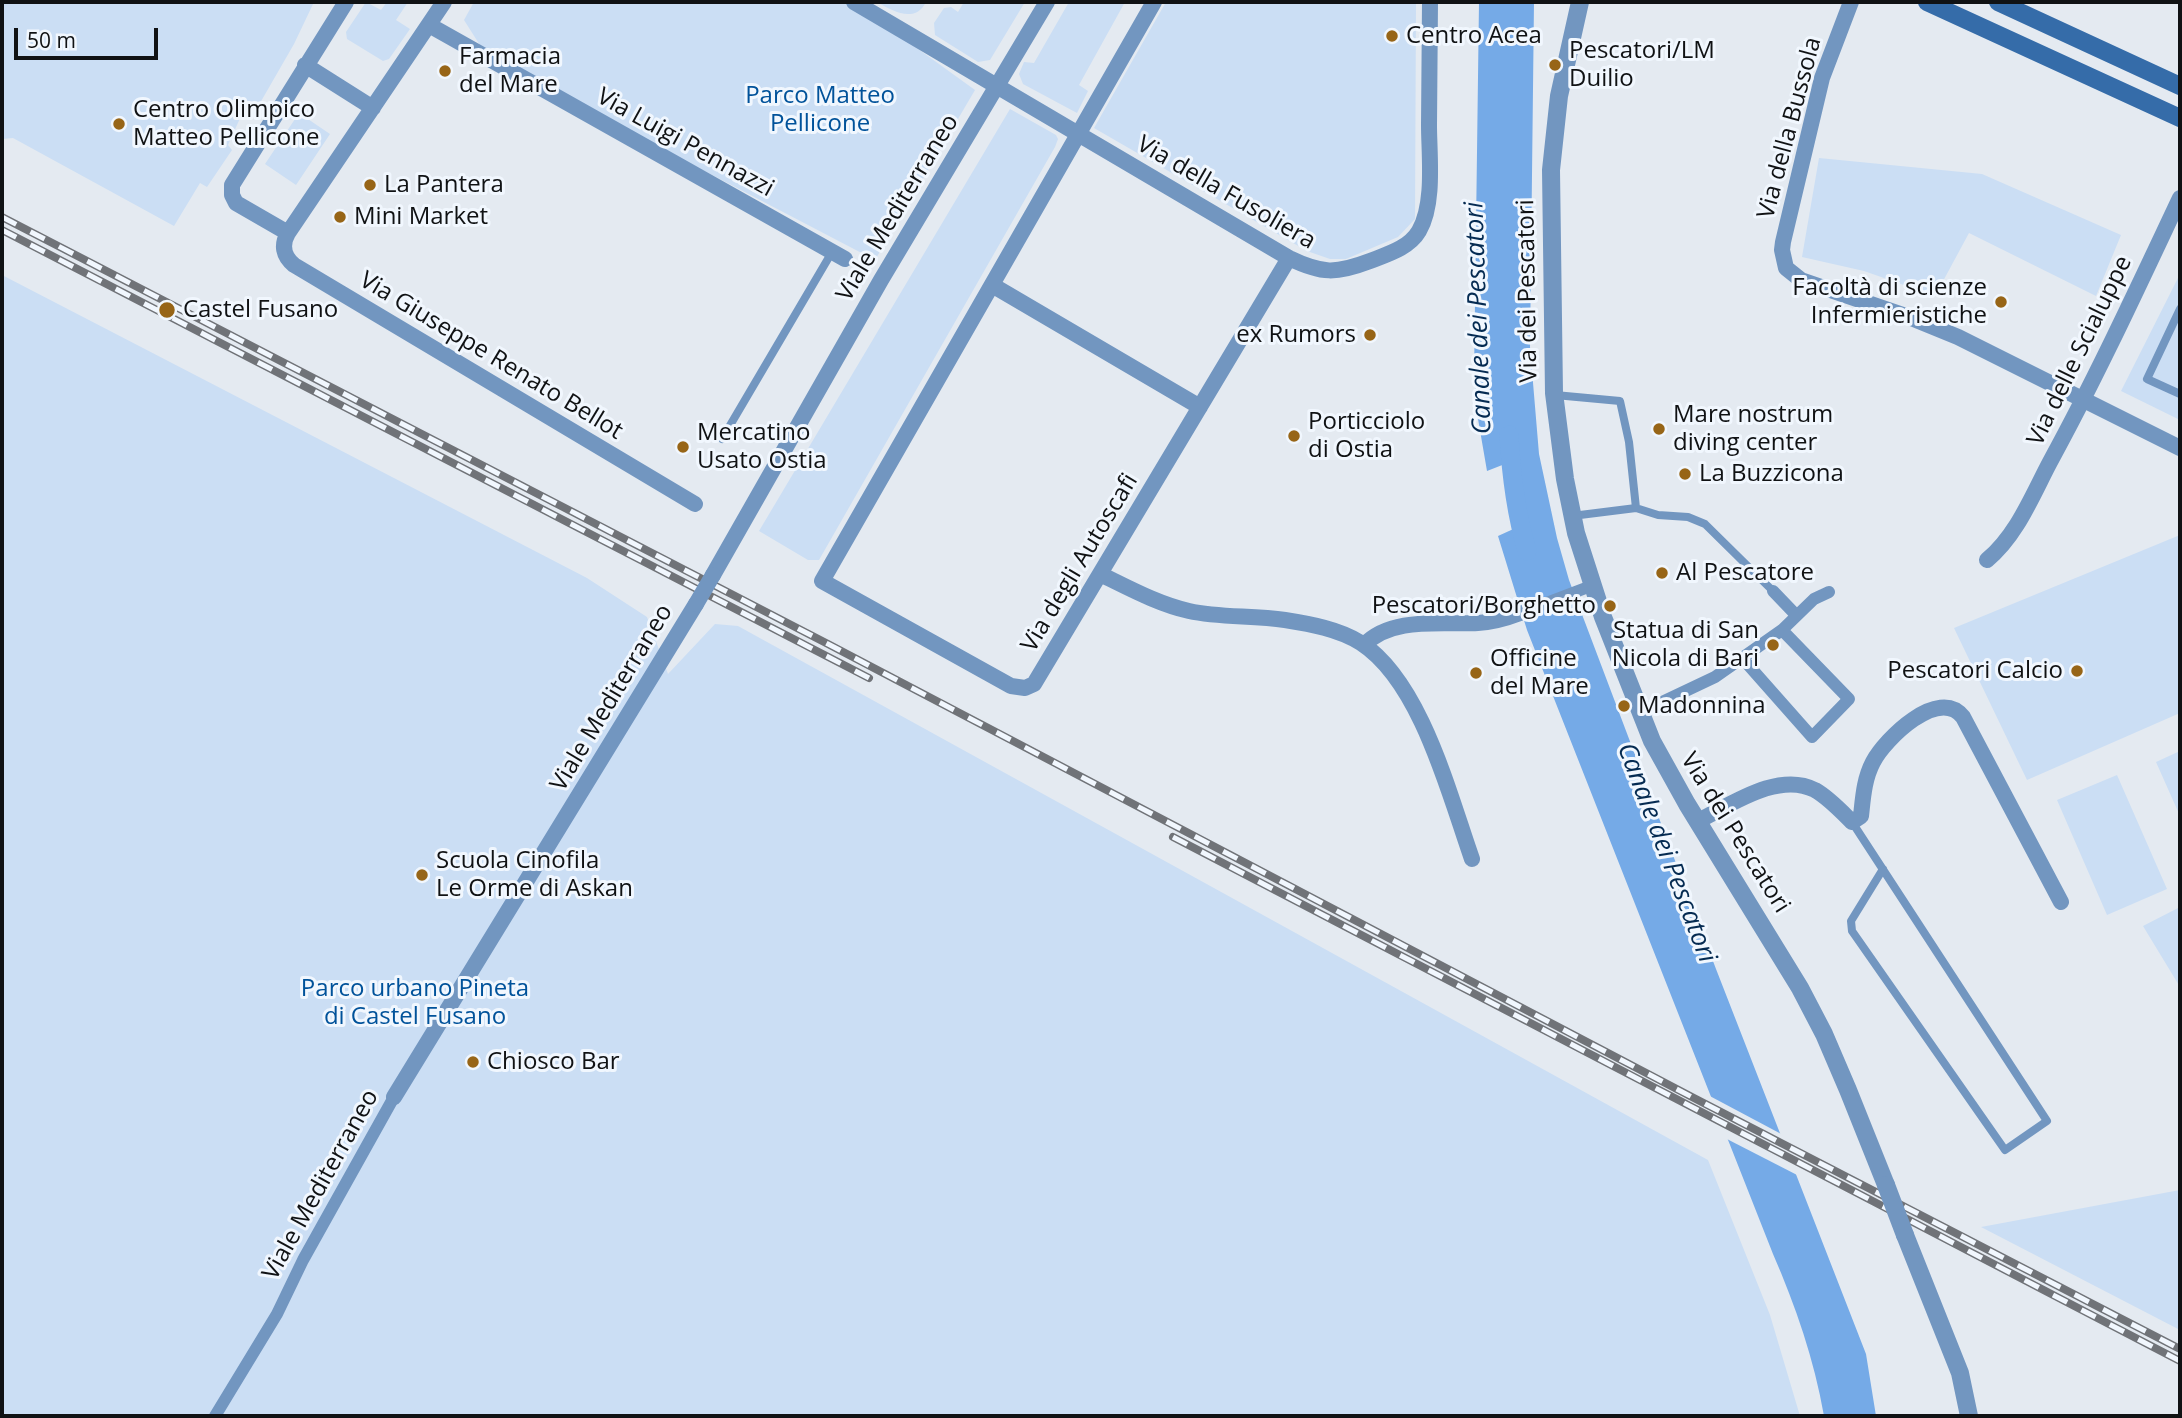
<!DOCTYPE html>
<meta charset="utf-8">
<style>
body{margin:0}
#map{position:relative;width:2182px;height:1418px;overflow:hidden;background:#e4eaf1;font-family:"Open Sans",sans-serif}
canvas{display:block}
.frame{position:absolute;inset:0;border:4px solid #101214;pointer-events:none}
.scale{position:absolute;left:14px;top:28px;width:144px;height:32px;box-sizing:border-box;border:4px solid #101214;border-top:0;padding-left:9px;font-size:21px;line-height:24px;white-space:nowrap;color:#101214;-webkit-text-stroke:5px #f1f7fe;paint-order:stroke}
</style>
<div id="map">
<canvas width="2182" height="1418"></canvas>
<div class="frame"></div>
<div class="scale">50 m</div>
</div>
<script>
const c = document.querySelector('canvas').getContext('2d');
c.lineJoin = 'round';
function fillPath(path, color) { c.fillStyle = color; c.fill(path, 'evenodd'); }
function stroke(path, color, width, dash) { c.strokeStyle = color; c.lineWidth = width; c.lineCap = dash ? 'butt' : 'round'; c.setLineDash(dash || []); c.stroke(path); }
function label(font, color, halo, rows, align = 'center') {
  c.font = font + ' "Open Sans",sans-serif'; c.lineWidth = 6; c.setLineDash([]); c.textBaseline = 'middle'; c.strokeStyle = halo; c.fillStyle = color; for (const [text, x, y, turn = 0] of rows) {
    c.save(); c.translate(x, y); c.rotate((+turn || 0) * Math.PI / 180); c.textAlign = isNaN(turn) ? turn : align; if (halo) c.strokeText(text, 0, 0); c.fillText(text, 0, 0); c.restore();
  }
}
fillPath(new Path2D(`
 M 2,2 L 314,2 L 294,44 L 256,110 L 246,105 L 228,145 L 232,150 L 207,187 L 200,183 L 174,226 L 13,138 L 2,139 Z
 M 366,2 L 381,10 L 387,2 L 408,2 L 396,20 L 410,29 L 389,59 L 383,61 L 347,39 L 346,32 Z
 M 474,2 L 853,2 L 975,90 L 875,260 L 488,58 L 464,20 Z
 M 877,2 L 926,2 C 915,24 893,11 877,2 Z
 M 964,2 L 1025,2 L 990,60 L 978,62 L 935,35 L 934,23 L 944,8 L 951,7 L 958,12 Z
 M 1069,2 L 1125,2 L 1079,85 L 1088,91 L 1077,113 L 1023,84 L 1019,74 L 1024,62 L 1034,63 Z
 M 1166,2 L 1416,2 L 1415,219 L 1398,237 L 1346,259 L 1330,259 L 1307,251 L 1094,128 Z
 M 1010,109 L 1056,135 L 1058,139 L 1055,147 L 819,560 L 808,560 L 759,531 Z
 M 299,113 L 330,134 L 296,185 L 265,164 Z
 M 1819,158 L 1982,174 L 2121,235 L 2096,296 L 1969,233 L 1935,296 L 1864,271 L 1802,257 Z
 M 2180,274 L 2180,420 L 2121,391 Z
 M 2,275 L 587,578 L 647,617 L 668,674 L 715,624 L 738,626 L 1708,1160 L 1770,1315 L 1800,1416 L 2,1416 Z
 M 2180,535 L 2180,713 L 2027,780 L 1954,628 Z
 M 2180,751 L 2180,816 L 2156,762 Z
 M 2117,775 L 2167,889 L 2107,915 L 2057,800 Z
 M 2180,907 L 2180,987 L 2143,926 Z
 M 2180,1190 L 2180,1330 L 1981,1227 Z`), '#cbdef4');
fillPath(new Path2D(`
 M 1479,2 L 1534,2 L 1530,347 L 1539,454 L 1557,538 L 1569,580 L 1716,969 L 1866,1354 L 1876,1416 L 1824,1416 C 1814,1359 1796,1307 1773,1254 L 1527,630 L 1498,536 L 1520,526 L 1510,462 L 1487,471 L 1477,413 L 1474,377 Z`), '#75aae7');
fillPath(new Path2D(`
 M 1706,1094 L 1785,1136 L 1801,1177 L 1723,1137 Z`), '#e4eaf1');
stroke(new Path2D(`
 M 1509,435 C 1511,474 1516,513 1527,551`), '#75aae7', 19);
stroke(new Path2D(`
 M 2180,309 L 2147,379 L 2180,394
 M 1555,395 L 1620,401 L 1629,442 L 1636,508 L 1572,516
 M 722,439 L 832,252
 M 1636,508 L 1658,515 L 1688,517 L 1705,524 L 1773,591
 M 1852,822 L 2047,1121 L 2005,1150 L 1852,931 L 1851,921 L 1883,869`), '#7296c0', 8);
stroke(new Path2D(`
 M 1773,591 L 1796,615
 M 1520,613 L 1591,586
 M 1743,659 L 1812,737 L 1849,699 L 1782,630
 M 1639,713 L 1715,677 L 1782,630 L 1814,599 L 1829,592
 M 215,1416 L 277,1314 L 303,1260 L 394,1097`), '#7296c0', 12);
stroke(new Path2D(`
 M 444,2 L 288,233 C 281,245 283,256 294,265 L 695,504
 M 854,2 L 1289,258 C 1322,274 1336,274 1370,261 C 1388,254 1409,248 1419,231 C 1435,204 1429,155 1429,125 C 1429,84 1430,43 1430,2
 M 1154,2 L 822,581 L 1011,686 L 1025,688 L 1034,684 L 1289,258
 M 1851,2 L 1822,78 L 1783,242 L 1782,250 L 1786,268 L 1801,280 L 1909,317 L 1958,337 L 2180,448
 M 429,25 L 845,259
 M 305,65 L 373,108
 M 288,233 L 236,203 L 232,195 L 232,185 L 346,2
 M 992,285 L 1200,407
 M 1987,560 C 2017,535 2032,496 2050,462 C 2097,376 2138,287 2180,198
 M 1100,574 C 1129,588 1158,604 1189,611 C 1220,618 1253,615 1285,620 C 1310,624 1339,629 1361,643 C 1421,682 1449,794 1472,859
 M 713,575 L 881,280 L 1047,2
 M 1364,645 C 1392,616 1441,625 1478,623 C 1493,622 1507,618 1520,613
 M 1698,821 C 1731,805 1778,771 1815,790 C 1829,798 1841,811 1852,822 L 1861,816 C 1863,798 1864,779 1873,762 C 1885,739 1939,686 1963,717 L 2061,902
 M 394,1097 L 696,604`), '#7296c0', 16);
stroke(new Path2D(`
 M 1580,2 L 1559,96 L 1551,170 L 1554,393 L 1565,479 L 1576,533 L 1603,617 L 1652,741 L 1687,804 L 1800,988 L 1824,1034 L 1848,1090 L 1886,1185
 M 1905,1235 L 1960,1373 L 1969,1416`), '#7296c0', 18);
stroke(new Path2D(`
 M 1927,2 L 2180,118
 M 1998,2 L 2180,86`), '#356ca9', 18);
const rail = new Path2D(`
 M 2,217 L 828,644 L 1692,1097 L 2180,1349
 M 2,230 L 869,678
 M 1173,837 L 2180,1361`);
stroke(rail, '#707378', 8);
stroke(rail, '#f1f7fe', 5, [16]);
stroke(new Path2D(`
 M 696,604 L 713,575`), '#7296c0', 16);
stroke(new Path2D(`
 M 1886,1185 L 1905,1235`), '#7296c0', 18);
for (const [x, y, r, color] of [
 [1392,36,7,"#976517"],
 [1555,65,7,"#976517"],
 [445,71,7,"#976517"],
 [119,124,7,"#976517"],
 [370,185,7,"#976517"],
 [340,217,7,"#976517"],
 [2001,302,7,"#976517"],
 [167,310,9,"#976517"],
 [1370,335,7,"#976517"],
 [1659,429,7,"#976517"],
 [1294,436,7,"#976517"],
 [683,447,7,"#976517"],
 [1685,474,7,"#976517"],
 [1662,573,7,"#976517"],
 [1610,606,7,"#976517"],
 [1773,645,7,"#976517"],
 [2077,671,7,"#976517"],
 [1476,673,7,"#976517"],
 [1624,706,7,"#976517"],
 [422,875,7,"#976517"],
 [473,1062,7,"#976517"]
]) { const dot = new Path2D(); dot.arc(x, y, r, 0, 2 * Math.PI); c.fillStyle = color; c.fill(dot); stroke(dot, '#f1f7fe', 2.5); }
label('24px', '#101214', '#f1f7fe', [
 ["Centro Acea",1406,36],
 ["Pescatori/LM",1569,51],
 ["Duilio",1569,79],
 ["Farmacia",459,57],
 ["del Mare",459,85],
 ["Centro Olimpico",133,110],
 ["Matteo Pellicone",133,138],
 ["La Pantera",384,185],
 ["Mini Market",354,217],
 ["Facoltà di scienze",1987,288,"right"],
 ["Infermieristiche",1987,316,"right"],
 ["Castel Fusano",183,310],
 ["ex Rumors",1356,335,"right"],
 ["Mare nostrum",1673,415],
 ["diving center",1673,443],
 ["Porticciolo",1308,422],
 ["di Ostia",1308,450],
 ["Mercatino",697,433],
 ["Usato Ostia",697,461],
 ["La Buzzicona",1699,474],
 ["Al Pescatore",1676,573],
 ["Pescatori/Borghetto",1596,606,"right"],
 ["Statua di San",1759,631,"right"],
 ["Nicola di Bari",1759,659,"right"],
 ["Officine",1490,659],
 ["del Mare",1490,687],
 ["Pescatori Calcio",2063,671,"right"],
 ["Madonnina",1638,706],
 ["Scuola Cinofila",436,861],
 ["Le Orme di Askan",436,889],
 ["Chiosco Bar",487,1062]
], 'left');
label('24px', '#00529a', '#f1f7fe', [
 ["Parco Matteo",820,96],
 ["Pellicone",820,124],
 ["Parco urbano Pineta",415,989],
 ["di Castel Fusano",415,1017]
]);
label('24px', '#101214', '#f1f7fe', [
 ["Via della Bussola",1790,128,-75],
 ["Via Luigi Pennazzi",685,143,29],
 ["Via della Fusoliera",1226,193,30],
 ["Viale Mediterraneo",898,208,-59],
 ["Via dei Pescatori",1528,291,-91],
 ["Via delle Scialuppe",2080,351,-64],
 ["Via Giuseppe Renato Bellot",491,356,31],
 ["Via degli Autoscafi",1080,563,-59],
 ["Viale Mediterraneo",612,698,-59],
 ["Via dei Pescatori",1735,833,58],
 ["Viale Mediterraneo",321,1185,-61]
]);
label('italic 26px', '#052b52', '#f1f7fe', [
 ["Canale dei Pescatori",1479,318,-92],
 ["Canale dei Pescatori",1666,853,69]
]);
</script>
